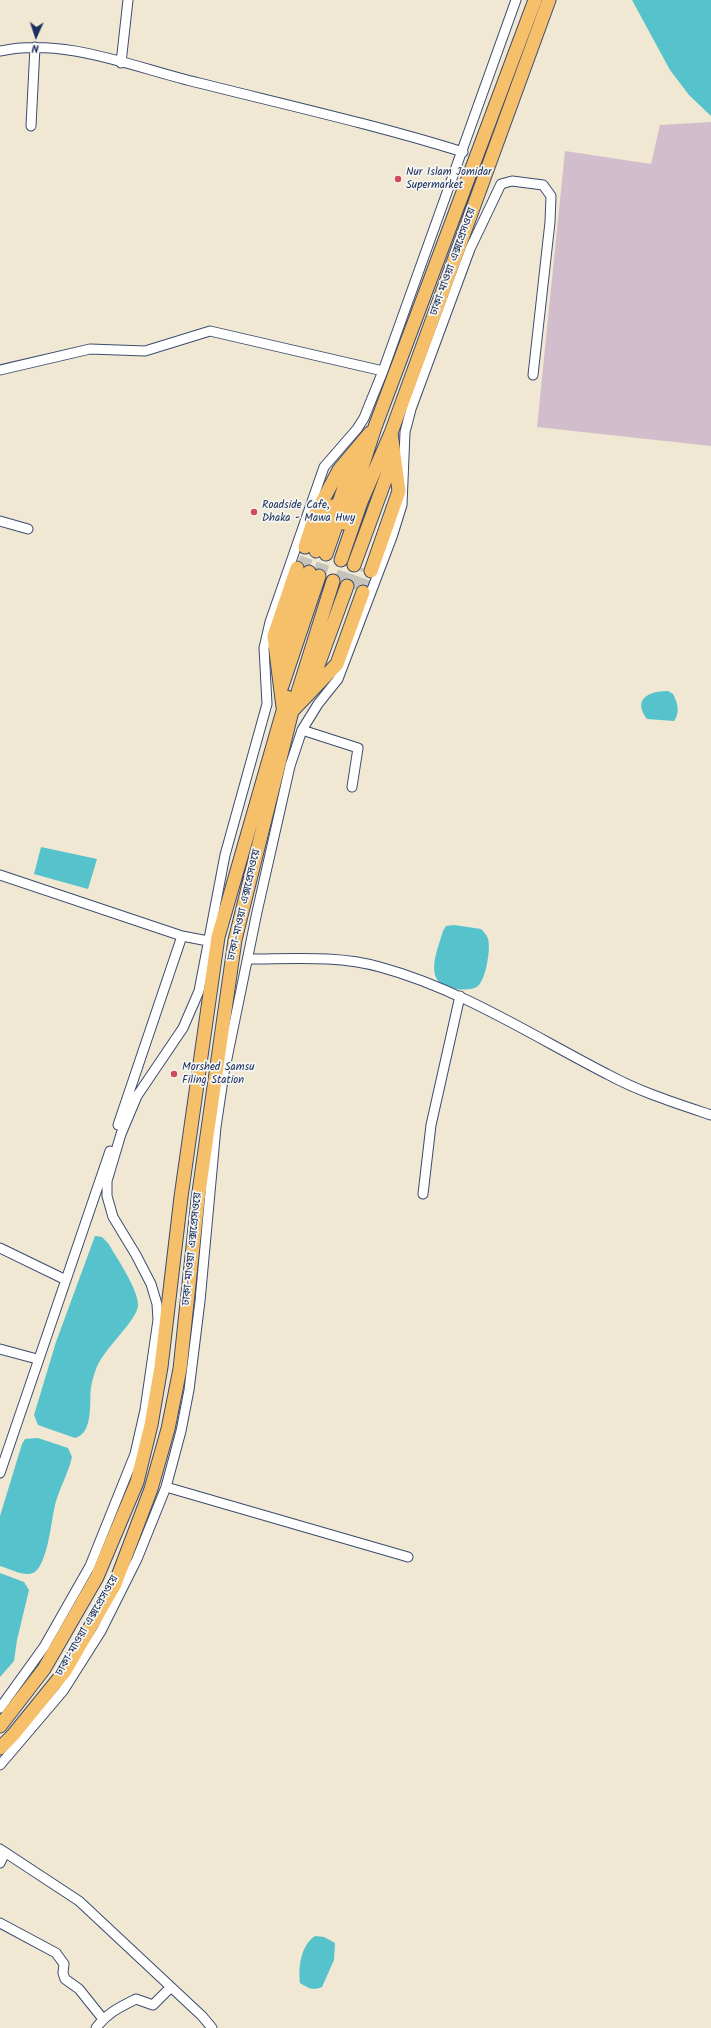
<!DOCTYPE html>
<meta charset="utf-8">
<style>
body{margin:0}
#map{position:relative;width:711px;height:2028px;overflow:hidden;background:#f0e8d2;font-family:Kalam,sans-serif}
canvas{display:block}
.north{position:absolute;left:16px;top:16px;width:40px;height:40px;-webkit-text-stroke:3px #f6f6f2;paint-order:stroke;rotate:183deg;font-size:11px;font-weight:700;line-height:16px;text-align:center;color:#1b2f5e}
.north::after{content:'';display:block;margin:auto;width:14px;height:18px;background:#1b2f5e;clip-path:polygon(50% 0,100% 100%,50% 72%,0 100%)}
</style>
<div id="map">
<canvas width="711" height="2028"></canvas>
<div class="north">N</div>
</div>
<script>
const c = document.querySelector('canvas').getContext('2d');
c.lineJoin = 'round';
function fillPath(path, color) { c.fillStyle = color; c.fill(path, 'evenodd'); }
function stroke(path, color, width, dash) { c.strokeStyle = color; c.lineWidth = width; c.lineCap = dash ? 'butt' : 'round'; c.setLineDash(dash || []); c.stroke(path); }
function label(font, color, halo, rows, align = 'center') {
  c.font = font + ' Kalam,"Noto Sans Bengali",sans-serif'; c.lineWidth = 3.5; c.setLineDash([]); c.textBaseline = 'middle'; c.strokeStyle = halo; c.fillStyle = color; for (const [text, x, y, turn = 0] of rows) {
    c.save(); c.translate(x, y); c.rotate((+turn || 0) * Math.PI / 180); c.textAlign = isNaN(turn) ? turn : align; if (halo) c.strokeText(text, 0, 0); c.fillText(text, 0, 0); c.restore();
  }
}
fillPath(new Path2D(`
 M 711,122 L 711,446 L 537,427 L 565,151 L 651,164 L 660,125 Z`), '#d1bdcb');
fillPath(new Path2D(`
 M 632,0 L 711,0 L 711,116 L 689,95 L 670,70 Z
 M 668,691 L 673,694 C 678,703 680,713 674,721 L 647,719 C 632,699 649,691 668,691 Z
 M 41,847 L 97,859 L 88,889 L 34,874 Z
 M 454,925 L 481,929 C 484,932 487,935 488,939 C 491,948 486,979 478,986 C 473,990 464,990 457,989 C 422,985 436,955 443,931 L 446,926 Z
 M 95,1236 L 102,1237 L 108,1243 C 116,1257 139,1290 138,1306 C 136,1322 103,1349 96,1369 C 94,1375 92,1381 91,1387 C 89,1402 94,1433 75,1438 L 38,1425 L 34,1415 L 56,1342 Z
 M 38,1438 L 68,1448 L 72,1457 C 68,1475 57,1492 54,1510 C 51,1523 47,1567 33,1573 C 24,1577 8,1568 0,1566 L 0,1516 L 22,1444 L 25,1439 Z
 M 0,1573 L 24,1582 L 29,1590 L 17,1640 L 14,1661 L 0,1677 Z
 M 315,1936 L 324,1937 L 335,1943 L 334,1960 L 322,1987 C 313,1991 308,1988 300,1983 C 298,1967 301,1945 315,1936 Z`), '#55c2cc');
stroke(new Path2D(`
 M 302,570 L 310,548
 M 319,576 L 326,554
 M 340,584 L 347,562
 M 352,588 L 360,567
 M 363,592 L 371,571`), '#c5c3bb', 13, [13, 6]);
const minor = new Path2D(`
 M 0,51 C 66,37 135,68 199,83 C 287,105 376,125 463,152
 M 121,63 L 128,0
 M 31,126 L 35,47
 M 0,370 L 90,349 L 145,351 L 210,331 L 383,371
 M 0,521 L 28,529
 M 302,730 L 358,748 L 352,787
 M 0,875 L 182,936
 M 248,959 C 291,959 338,955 380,967 C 461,989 533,1036 607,1074 C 640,1092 675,1103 711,1115
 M 118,1125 L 182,936 L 208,941
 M 423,1194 L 431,1125 L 460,996
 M 0,1248 L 66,1280
 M 0,1349 L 37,1359
 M 0,1473 L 110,1151
 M 166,1487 L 408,1557
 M 0,1708 L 44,1647 L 90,1566 L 135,1454 L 145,1410 L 158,1320 L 157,1304 L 151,1284 L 136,1255 L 113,1217 L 107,1196 L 107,1181 L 121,1134 L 137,1096 L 183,1028 L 199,991 L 225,855 L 267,704 L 264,648 L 270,622 L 324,467 L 357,429 L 364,418 L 383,371 L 516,0
 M 0,1765 L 63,1691 L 101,1631 L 137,1559 L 166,1487 L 181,1431 L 189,1390 L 200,1301 L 216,1127 L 224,1073 L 257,912 L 290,766 L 302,730 L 318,704 L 338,679 L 392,537 L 402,505 L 405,432 L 411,409 L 470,249 L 501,184 L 512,181 L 543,185 L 551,196 L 550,222 L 533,375
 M 0,1849 L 79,1901 L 202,2016 L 212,2028
 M 0,1863 L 5,1853
 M 0,1923 L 56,1953 L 64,1964 L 63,1973 L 65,1979 L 79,1989 L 103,2019
 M 96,2028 C 107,2013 120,2007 136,1999 L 153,2005 L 171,1987`);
const highway = new Path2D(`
 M 334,517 L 355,456
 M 344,523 L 375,427 L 535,0
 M 305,547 L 316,513 L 339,470 L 370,433
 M 316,551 L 333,506
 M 326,554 L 341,511
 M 341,560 L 361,502 L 391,433 L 549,0
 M 354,565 L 394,456
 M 371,571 L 399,491 L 391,433
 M 279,656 L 309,572
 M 282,686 L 319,576
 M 309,690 L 347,586
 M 283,707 L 274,636 L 297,568
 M 294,709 L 337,664 L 363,592
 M 0,1726 L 44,1669 L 97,1577 L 137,1482 L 151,1425 L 161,1367 L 181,1197 L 218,937 L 287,697
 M 0,1748 L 13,1735 L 65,1671 L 115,1584 L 151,1489 L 168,1429 L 180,1369 L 198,1199 L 235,940 L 292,711 L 333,581`);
stroke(minor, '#3b4b6f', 11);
stroke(highway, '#3b4b6f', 15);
stroke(minor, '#fff', 9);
stroke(highway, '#f6c06b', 13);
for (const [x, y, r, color] of [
 [398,179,4,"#d1495b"],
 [254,512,4,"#d1495b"],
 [174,1074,4,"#d1495b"]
]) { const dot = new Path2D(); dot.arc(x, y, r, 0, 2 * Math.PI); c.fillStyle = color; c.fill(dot); stroke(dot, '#f6f6f2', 1.5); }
label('11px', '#1b2f5e', '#f6f6f2', [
 ["Nur Islam Jomidar",406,173],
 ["Supermarket",406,186],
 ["Roadside Cafe,",262,506],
 ["Dhaka - Mawa Hwy",262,519],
 ["Morshed Samsu",182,1068],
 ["Filing Station",182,1081]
], 'left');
label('11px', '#1b2f5e', '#f6f6f2', [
 ["ঢাকা-মাওয়া এক্সপ্রেসওয়ে",454,262,-70],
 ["ঢাকা-মাওয়া এক্সপ্রেসওয়ে",245,905,-77],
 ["ঢাকা-মাওয়া এক্সপ্রেসওয়ে",193,1249,-84],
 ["ঢাকা-মাওয়া এক্সপ্রেসওয়ে",88,1626,-60]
]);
</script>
